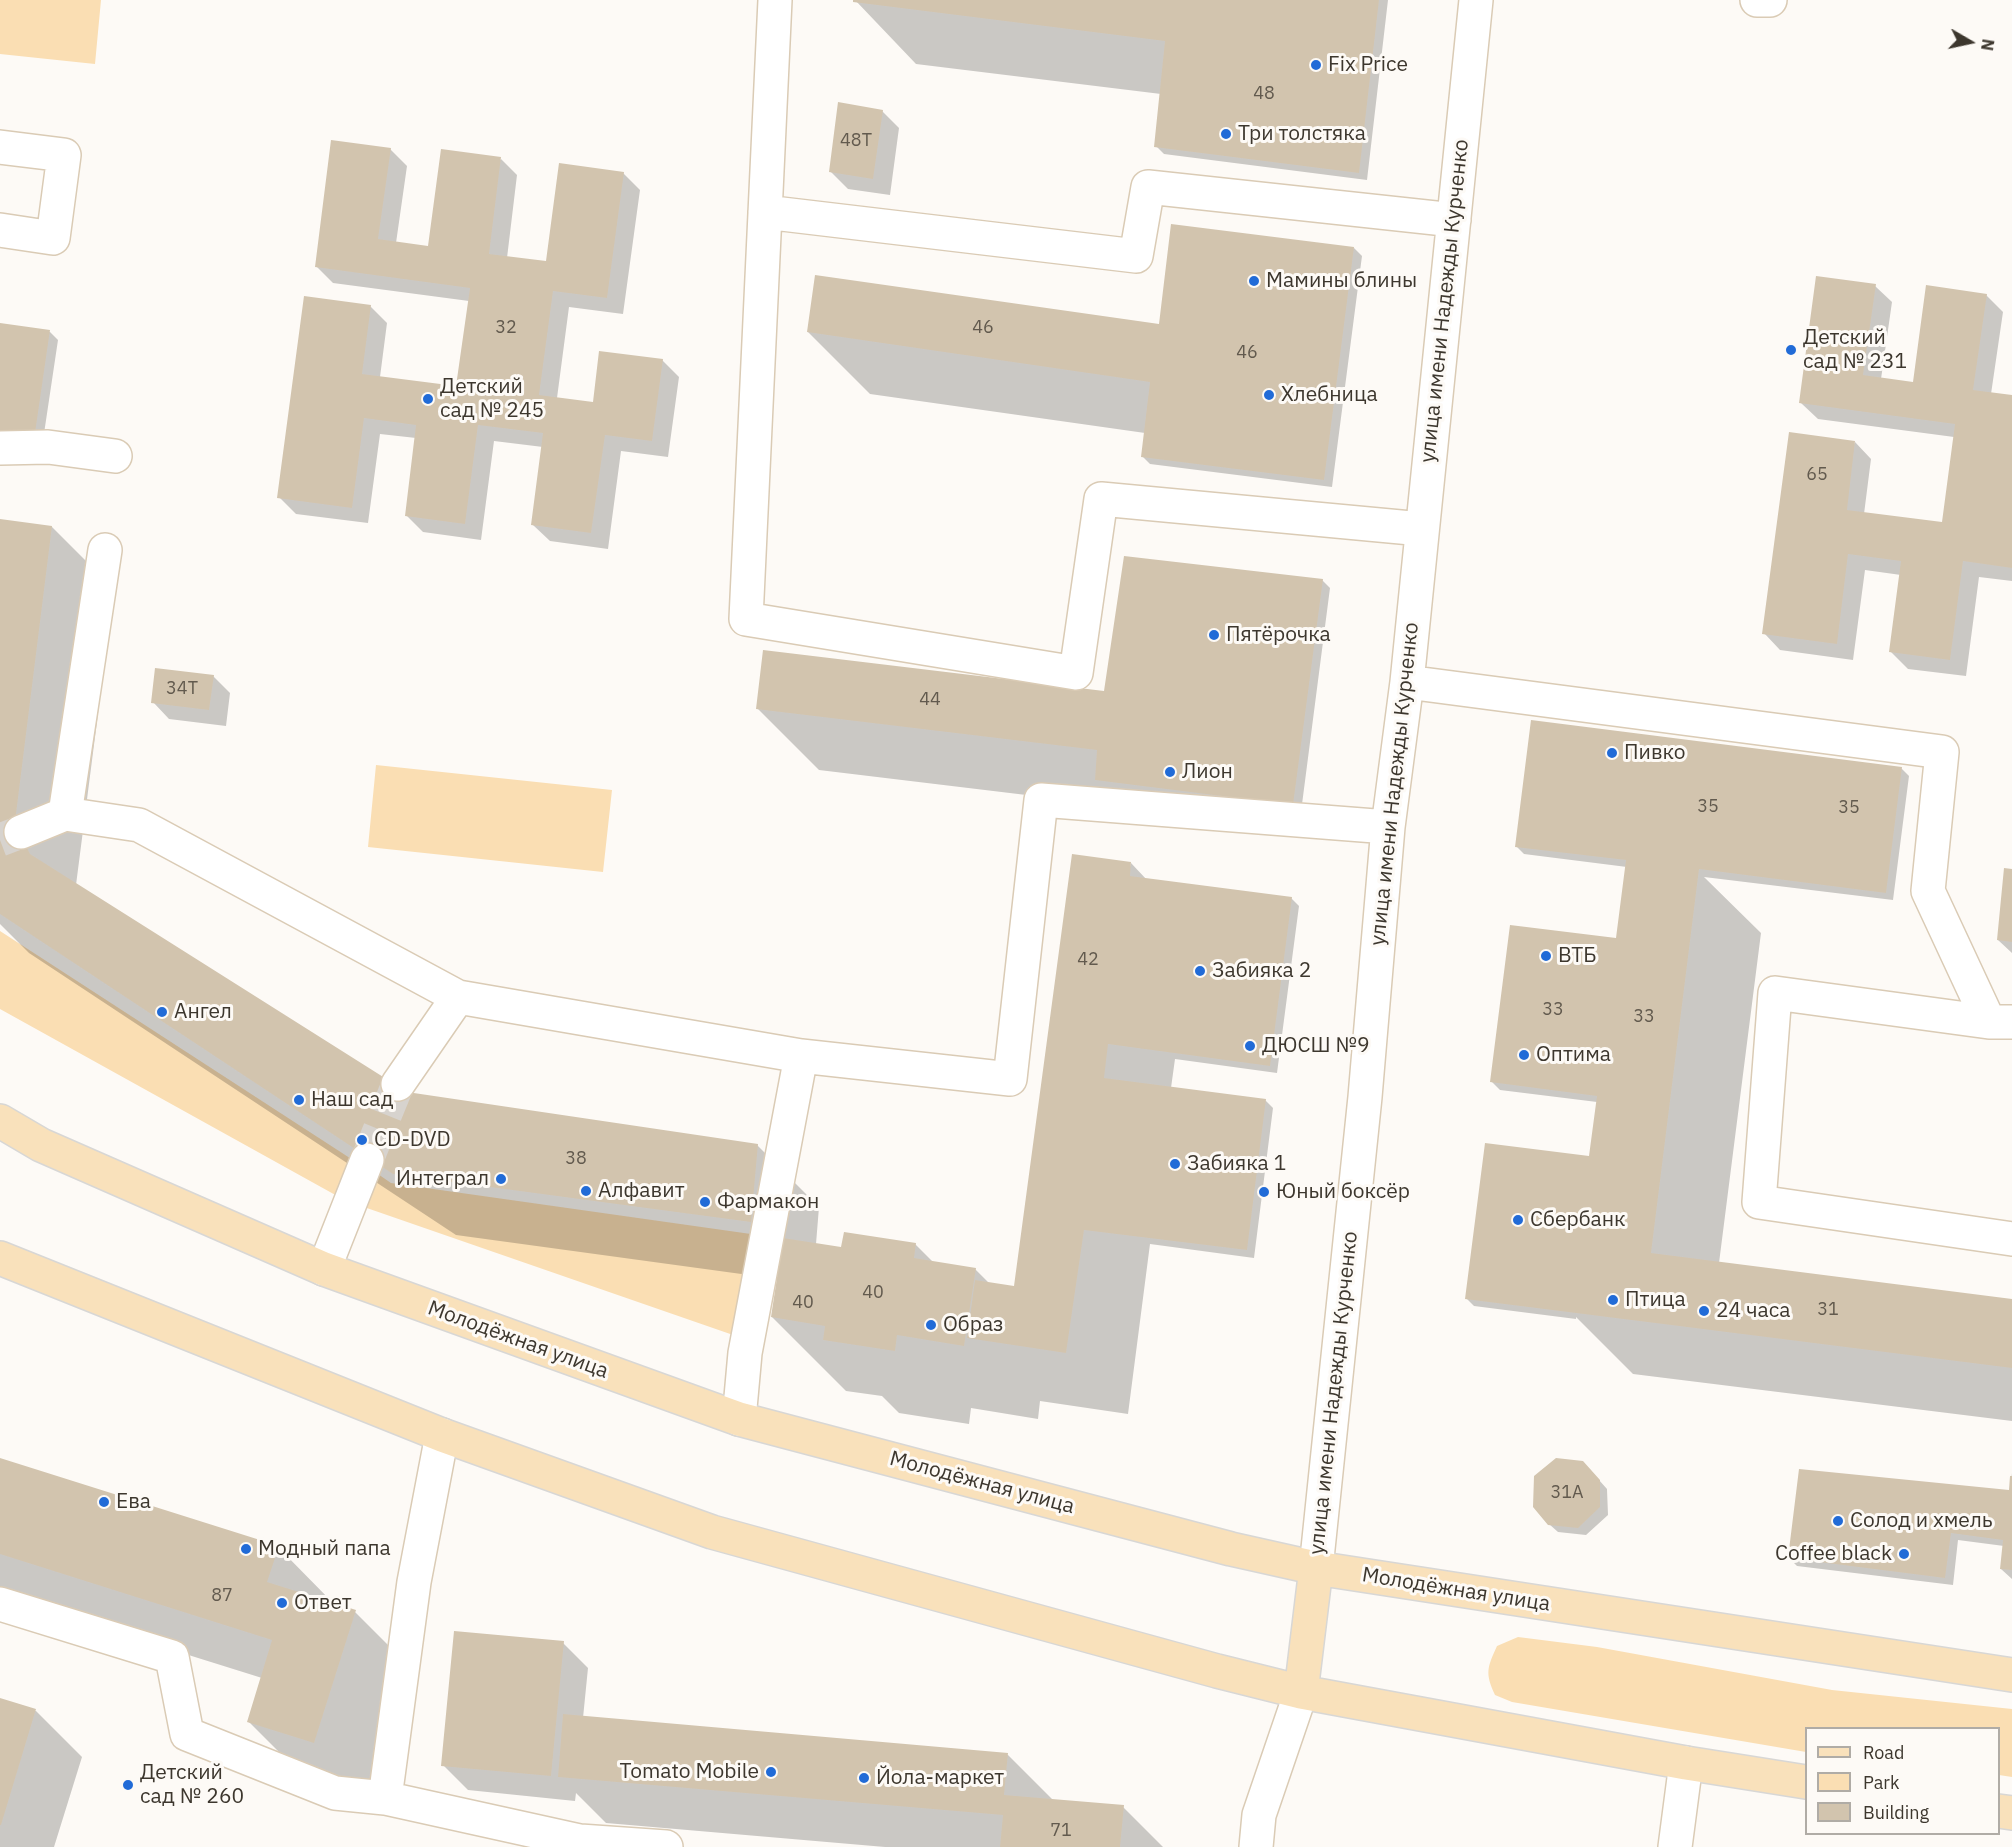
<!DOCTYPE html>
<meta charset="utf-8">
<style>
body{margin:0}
#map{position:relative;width:2012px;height:1847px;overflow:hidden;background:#fdfaf6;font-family:"IBM Plex Sans",sans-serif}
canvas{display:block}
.legend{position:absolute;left:1805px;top:1727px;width:195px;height:108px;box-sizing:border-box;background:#fdfaf6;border:2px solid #b0aca6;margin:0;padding:8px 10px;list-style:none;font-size:18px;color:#3d372e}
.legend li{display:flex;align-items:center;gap:12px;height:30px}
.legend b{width:30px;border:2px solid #b0aca6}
.north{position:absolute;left:1940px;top:12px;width:60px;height:60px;-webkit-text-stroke:4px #fdfaf6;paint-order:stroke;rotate:99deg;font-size:16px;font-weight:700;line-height:24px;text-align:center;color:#3d372e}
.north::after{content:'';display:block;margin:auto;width:21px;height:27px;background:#3d372e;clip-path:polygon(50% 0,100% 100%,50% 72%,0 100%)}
</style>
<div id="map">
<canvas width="2012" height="1847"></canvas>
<ul class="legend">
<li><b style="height:8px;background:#f9e1bb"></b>Road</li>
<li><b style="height:16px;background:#fadeb3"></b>Park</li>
<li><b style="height:16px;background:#d2c4ae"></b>Building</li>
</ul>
<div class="north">N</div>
</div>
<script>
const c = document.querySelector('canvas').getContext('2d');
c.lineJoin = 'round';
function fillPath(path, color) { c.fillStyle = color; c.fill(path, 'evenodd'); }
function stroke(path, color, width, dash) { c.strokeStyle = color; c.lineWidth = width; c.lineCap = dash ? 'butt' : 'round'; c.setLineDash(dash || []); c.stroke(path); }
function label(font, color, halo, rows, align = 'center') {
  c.font = font + ' "IBM Plex Sans",sans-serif'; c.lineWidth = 6; c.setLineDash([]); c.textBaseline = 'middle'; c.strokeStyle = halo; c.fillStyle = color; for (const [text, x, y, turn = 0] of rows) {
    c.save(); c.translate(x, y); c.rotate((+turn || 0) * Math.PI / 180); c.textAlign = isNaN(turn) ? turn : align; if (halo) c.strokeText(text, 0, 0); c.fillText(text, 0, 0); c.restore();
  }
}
fillPath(new Path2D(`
 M 0,0 L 101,0 L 95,64 L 0,54 Z
 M 376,765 L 612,790 L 603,872 L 368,847 Z
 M 0,931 L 356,1162 L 339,1197 L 0,1009 Z
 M 375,1172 L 391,1183 L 751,1234 L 736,1336 L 361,1206 Z
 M 1518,1637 L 1597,1647 L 1832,1690 L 2012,1709 L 2012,1777 L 1999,1775 L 1998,1728 L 1806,1728 L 1806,1752 L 1512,1702 L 1495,1695 C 1485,1673 1487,1668 1497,1646 Z`), '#fadeb3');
fillPath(new Path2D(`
 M 855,0 L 1388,0 L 1367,180 L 1164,154 L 1156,146 L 1161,94 L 916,64 Z
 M 882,111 L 899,128 L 890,195 L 848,189 L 831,172 Z
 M 390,149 L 407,166 L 396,243 L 429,248 L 501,159 L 517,175 L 507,258 L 547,263 L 623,173 L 640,190 L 623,314 L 569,307 L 557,398 L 594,403 L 662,360 L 679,377 L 668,457 L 621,451 L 608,549 L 550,541 L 533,525 L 543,447 L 494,441 L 481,540 L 423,532 L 406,515 L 416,438 L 380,434 L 368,523 L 296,514 L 279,497 L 370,306 L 387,323 L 380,377 L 458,388 L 469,301 L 333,283 L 316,266 Z
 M 1354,248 L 1362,256 L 1332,487 L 1150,464 L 1142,456 L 1145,433 L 870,394 L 808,332 L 1159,326 Z
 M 1875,286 L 1892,302 L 1881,379 L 1915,384 L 1986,295 L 2003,312 L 1991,394 L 2012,396 L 2012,581 L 1979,577 L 1966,676 L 1908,669 L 1891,652 L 1901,575 L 1865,570 L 1853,660 L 1780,650 L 1764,633 L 1855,442 L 1871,459 L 1864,514 L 1943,524 L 1954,437 L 1818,419 L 1801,403 Z
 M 0,324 L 50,332 L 58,340 L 42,447 L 0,441 Z
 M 0,521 L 52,527 L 114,589 L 76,885 L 406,1093 L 757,1145 L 819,1207 L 816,1244 L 842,1248 L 915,1244 L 934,1263 L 975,1269 L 989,1283 L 1016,1287 L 1131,863 L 1147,880 L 1291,898 L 1299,906 L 1277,1073 L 1175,1059 L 1171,1088 L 1265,1100 L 1273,1108 L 1254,1258 L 1150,1244 L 1128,1414 L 1040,1401 L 1038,1419 L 971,1408 L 969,1424 L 899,1413 L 882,1396 L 846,1391 L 772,1317 L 778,1279 L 456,1235 L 29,953 L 0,924 Z
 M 1322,580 L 1330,588 L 1301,812 L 1159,811 L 819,770 L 757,708 L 1106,692 Z
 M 213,676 L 230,693 L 226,726 L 169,719 L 153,702 Z
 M 1901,768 L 1909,776 L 1893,900 L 1704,877 L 1761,933 L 1719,1263 L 2012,1300 L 2012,1421 L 1633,1374 L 1576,1317 L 1576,1319 L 1474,1306 L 1466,1298 L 1590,1157 L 1597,1102 L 1500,1090 L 1492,1082 L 1617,940 L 1627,867 L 1524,854 L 1516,846 Z
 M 2012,871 L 2012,953 L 1998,940 Z
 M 0,1460 L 278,1547 L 336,1606 L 355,1612 L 417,1674 L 376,1804 L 310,1783 L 248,1721 L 262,1678 L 0,1596 Z
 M 1591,1471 L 1607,1489 L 1608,1515 L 1586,1535 L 1558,1532 L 1549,1524 Z
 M 2012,1473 L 2012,1579 L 2001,1569 L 2004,1546 L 1958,1540 L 1953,1585 L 1797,1566 L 1789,1558 L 2010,1491 Z
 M 563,1643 L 588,1668 L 583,1718 L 1008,1755 L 1054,1801 L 1123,1807 L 1163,1847 L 885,1847 L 606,1823 L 576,1793 L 575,1801 L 468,1790 L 443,1765 Z
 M 0,1700 L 36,1711 L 82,1757 L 54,1847 L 0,1847 Z`), '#0003');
fillPath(new Path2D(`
 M 853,0 L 1379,0 L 1359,173 L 1154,147 L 1165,41 L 853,2 Z
 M 838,102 L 883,110 L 873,179 L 829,172 Z
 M 331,140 L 391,148 L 378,239 L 428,246 L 441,149 L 501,157 L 489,254 L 546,261 L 559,163 L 624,172 L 607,298 L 553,291 L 539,395 L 593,402 L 599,351 L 663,359 L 652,441 L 605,435 L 591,533 L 531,525 L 543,433 L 478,425 L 465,524 L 405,516 L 416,425 L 364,418 L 352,508 L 277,498 L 304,296 L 371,305 L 362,374 L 456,386 L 470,288 L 315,267 Z
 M 1171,224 L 1354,247 L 1324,480 L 1141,457 L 1150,382 L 807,332 L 815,275 L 1159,324 Z
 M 1816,276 L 1876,284 L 1863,375 L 1913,382 L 1926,285 L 1987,294 L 1973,390 L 2012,395 L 2012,568 L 1963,561 L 1950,660 L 1889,652 L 1901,561 L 1848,554 L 1837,644 L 1762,634 L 1789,432 L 1855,441 L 1847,510 L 1942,522 L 1955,424 L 1799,403 Z
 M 0,323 L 50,330 L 34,440 L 0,435 Z
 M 0,519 L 52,526 L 15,822 L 30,854 L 407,1092 L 758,1144 L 751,1222 L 393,1174 L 0,914 Z
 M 1124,556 L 1323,579 L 1293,805 L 1095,780 L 1097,750 L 756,709 L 763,650 L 1104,691 Z
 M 155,668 L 214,675 L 209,710 L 151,703 Z
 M 1531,720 L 1902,767 L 1886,893 L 1699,869 L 1651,1253 L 2012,1299 L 2012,1368 L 1465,1299 L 1485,1143 L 1589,1156 L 1597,1096 L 1490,1082 L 1510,925 L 1616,938 L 1626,860 L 1515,847 Z
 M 1072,854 L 1131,862 L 1130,876 L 1292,897 L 1270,1066 L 1108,1044 L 1104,1078 L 1266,1099 L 1247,1250 L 1084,1230 L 1066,1353 L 967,1338 L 975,1280 L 1014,1286 Z
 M 2004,868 L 2012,869 L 2012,942 L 1997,940 Z
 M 844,1232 L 916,1243 L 914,1258 L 976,1268 L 964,1346 L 897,1335 L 895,1351 L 823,1340 L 825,1326 L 771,1317 L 783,1238 L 841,1247 Z
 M 0,1458 L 279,1546 L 267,1582 L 356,1610 L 314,1743 L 247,1722 L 272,1640 L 0,1554 Z
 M 1556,1458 L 1583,1461 L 1600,1480 L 1600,1507 L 1578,1528 L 1548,1525 L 1533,1507 L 1534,1476 Z
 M 1799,1469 L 2009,1490 L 2010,1476 L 2012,1476 L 2012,1570 L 2000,1569 L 2003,1540 L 1951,1533 L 1945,1578 L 1788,1558 Z
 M 454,1631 L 564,1641 L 551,1776 L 441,1766 Z
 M 0,1698 L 36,1709 L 1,1825 L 0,1825 Z
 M 563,1714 L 1008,1753 L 1004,1795 L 1124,1805 L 1120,1847 L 1000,1847 L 1003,1815 L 558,1777 Z`), '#d2c4ae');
stroke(new Path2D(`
 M 0,840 L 21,832
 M 367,1160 L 398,1084`), '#d7d3ce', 33, [33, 16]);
const minor = new Path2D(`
 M 775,0 L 746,619 L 1076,673 L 1101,499 L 1422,529
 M 1757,0 L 1770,0
 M 0,147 L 64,155 L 53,238 L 0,230
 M 765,212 L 1136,256 L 1148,187 L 1454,220
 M 0,448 L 48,447 L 115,456
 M 105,550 L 65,814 L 139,825 L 458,997 L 801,1056 L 745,1353 L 739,1419
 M 1407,682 L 1942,752 L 1928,891 L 1989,1022
 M 21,832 L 65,814
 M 2012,1022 L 1989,1022 L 1775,993 L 1759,1202 L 2012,1239
 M 801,1056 L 1010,1079 L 1041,800 L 1388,827
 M 398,1084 L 458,997
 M 324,1269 L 367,1160
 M 442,1435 L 414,1582 L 385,1798 L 580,1841 L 666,1847
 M 1316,1568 L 1365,1097 L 1388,827 L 1407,682 L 1476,0
 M 0,1604 L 172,1657 L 187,1734 L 335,1793 L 385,1798
 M 1256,1847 L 1259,1815 L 1301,1692
 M 1675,1847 L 1686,1763`);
const major = new Path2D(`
 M 0,1121 L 41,1145 L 324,1269 L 739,1419 L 1231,1549 L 1316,1568 L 2012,1675
 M 0,1258 L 442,1435 L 712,1532 L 1217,1671 L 1301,1692 L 1686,1763 L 1806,1782
 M 1301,1692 L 1316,1568
 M 1998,1811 L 2012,1813`);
stroke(minor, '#dacbb5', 36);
stroke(major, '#d8d7d5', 36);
stroke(minor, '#fff', 33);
stroke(major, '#f9e1bb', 33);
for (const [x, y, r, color] of [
 [1316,65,6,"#216bd7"],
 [1226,134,6,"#216bd7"],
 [1254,281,6,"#216bd7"],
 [1791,350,6,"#216bd7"],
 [1269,395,6,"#216bd7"],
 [428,399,6,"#216bd7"],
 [1214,635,6,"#216bd7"],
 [1612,753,6,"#216bd7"],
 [1170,772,6,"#216bd7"],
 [1546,956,6,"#216bd7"],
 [1200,971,6,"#216bd7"],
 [162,1012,6,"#216bd7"],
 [1250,1046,6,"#216bd7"],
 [1524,1055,6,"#216bd7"],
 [299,1100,6,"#216bd7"],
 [362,1140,6,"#216bd7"],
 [1175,1164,6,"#216bd7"],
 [501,1179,6,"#216bd7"],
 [586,1191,6,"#216bd7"],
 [1264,1192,6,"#216bd7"],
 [705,1202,6,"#216bd7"],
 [1518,1220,6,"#216bd7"],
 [1613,1300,6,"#216bd7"],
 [1704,1311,6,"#216bd7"],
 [931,1325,6,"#216bd7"],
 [104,1502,6,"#216bd7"],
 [1838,1521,6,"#216bd7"],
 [246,1549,6,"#216bd7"],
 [1904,1554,6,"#216bd7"],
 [282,1603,6,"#216bd7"],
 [771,1772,6,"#216bd7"],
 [864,1778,6,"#216bd7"],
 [128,1785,6,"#216bd7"]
]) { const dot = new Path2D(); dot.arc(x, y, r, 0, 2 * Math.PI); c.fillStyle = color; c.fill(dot); stroke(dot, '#fdfaf6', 2); }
label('18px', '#625a4e', null, [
 ["48",1264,94],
 ["48Т",856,141],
 ["32",506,328],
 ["46",983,328],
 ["46",1247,353],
 ["65",1817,475],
 ["34Т",182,689],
 ["44",930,700],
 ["35",1708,807],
 ["35",1849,808],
 ["42",1088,960],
 ["33",1553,1010],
 ["33",1644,1017],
 ["38",576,1159],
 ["40",873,1293],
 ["40",803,1303],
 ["31",1828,1310],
 ["31А",1567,1493],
 ["87",222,1596],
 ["71",1061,1831]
]);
label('21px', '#3d372e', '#fdfaf6', [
 ["Fix Price",1328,65],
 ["Три толстяка",1238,134],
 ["Мамины блины",1266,281],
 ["Детский",1803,338],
 ["сад № 231",1803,362],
 ["Детский",440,387],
 ["сад № 245",440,411],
 ["Хлебница",1281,395],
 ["Пятёрочка",1226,635],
 ["Пивко",1624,753],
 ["Лион",1182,772],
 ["ВТБ",1558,956],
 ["Забияка 2",1212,971],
 ["Ангел",174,1012],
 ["ДЮСШ №9",1262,1046],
 ["Оптима",1536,1055],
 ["Наш сад",311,1100],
 ["CD-DVD",374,1140],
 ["Забияка 1",1187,1164],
 ["Интеграл",489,1179,"right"],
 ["Алфавит",598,1191],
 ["Юный боксёр",1276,1192],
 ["Фармакон",717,1202],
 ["Сбербанк",1530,1220],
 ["Птица",1625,1300],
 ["24 часа",1716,1311],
 ["Образ",943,1325],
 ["Ева",116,1502],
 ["Солод и хмель",1850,1521],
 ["Модный папа",258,1549],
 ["Coffee black",1892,1554,"right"],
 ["Ответ",294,1603],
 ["Tomato Mobile",759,1772,"right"],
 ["Детский",140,1773],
 ["сад № 260",140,1797],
 ["Йола-маркет",876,1778]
], 'left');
label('21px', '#3d372e', '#fdfaf6', [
 ["улица имени Надежды Курченко",1445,301,-84],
 ["улица имени Надежды Курченко",1395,784,-84],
 ["Молодёжная улица",518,1340,20],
 ["улица имени Надежды Курченко",1334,1393,-84],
 ["Молодёжная улица",982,1483,15],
 ["Молодёжная улица",1456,1590,9]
]);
</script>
